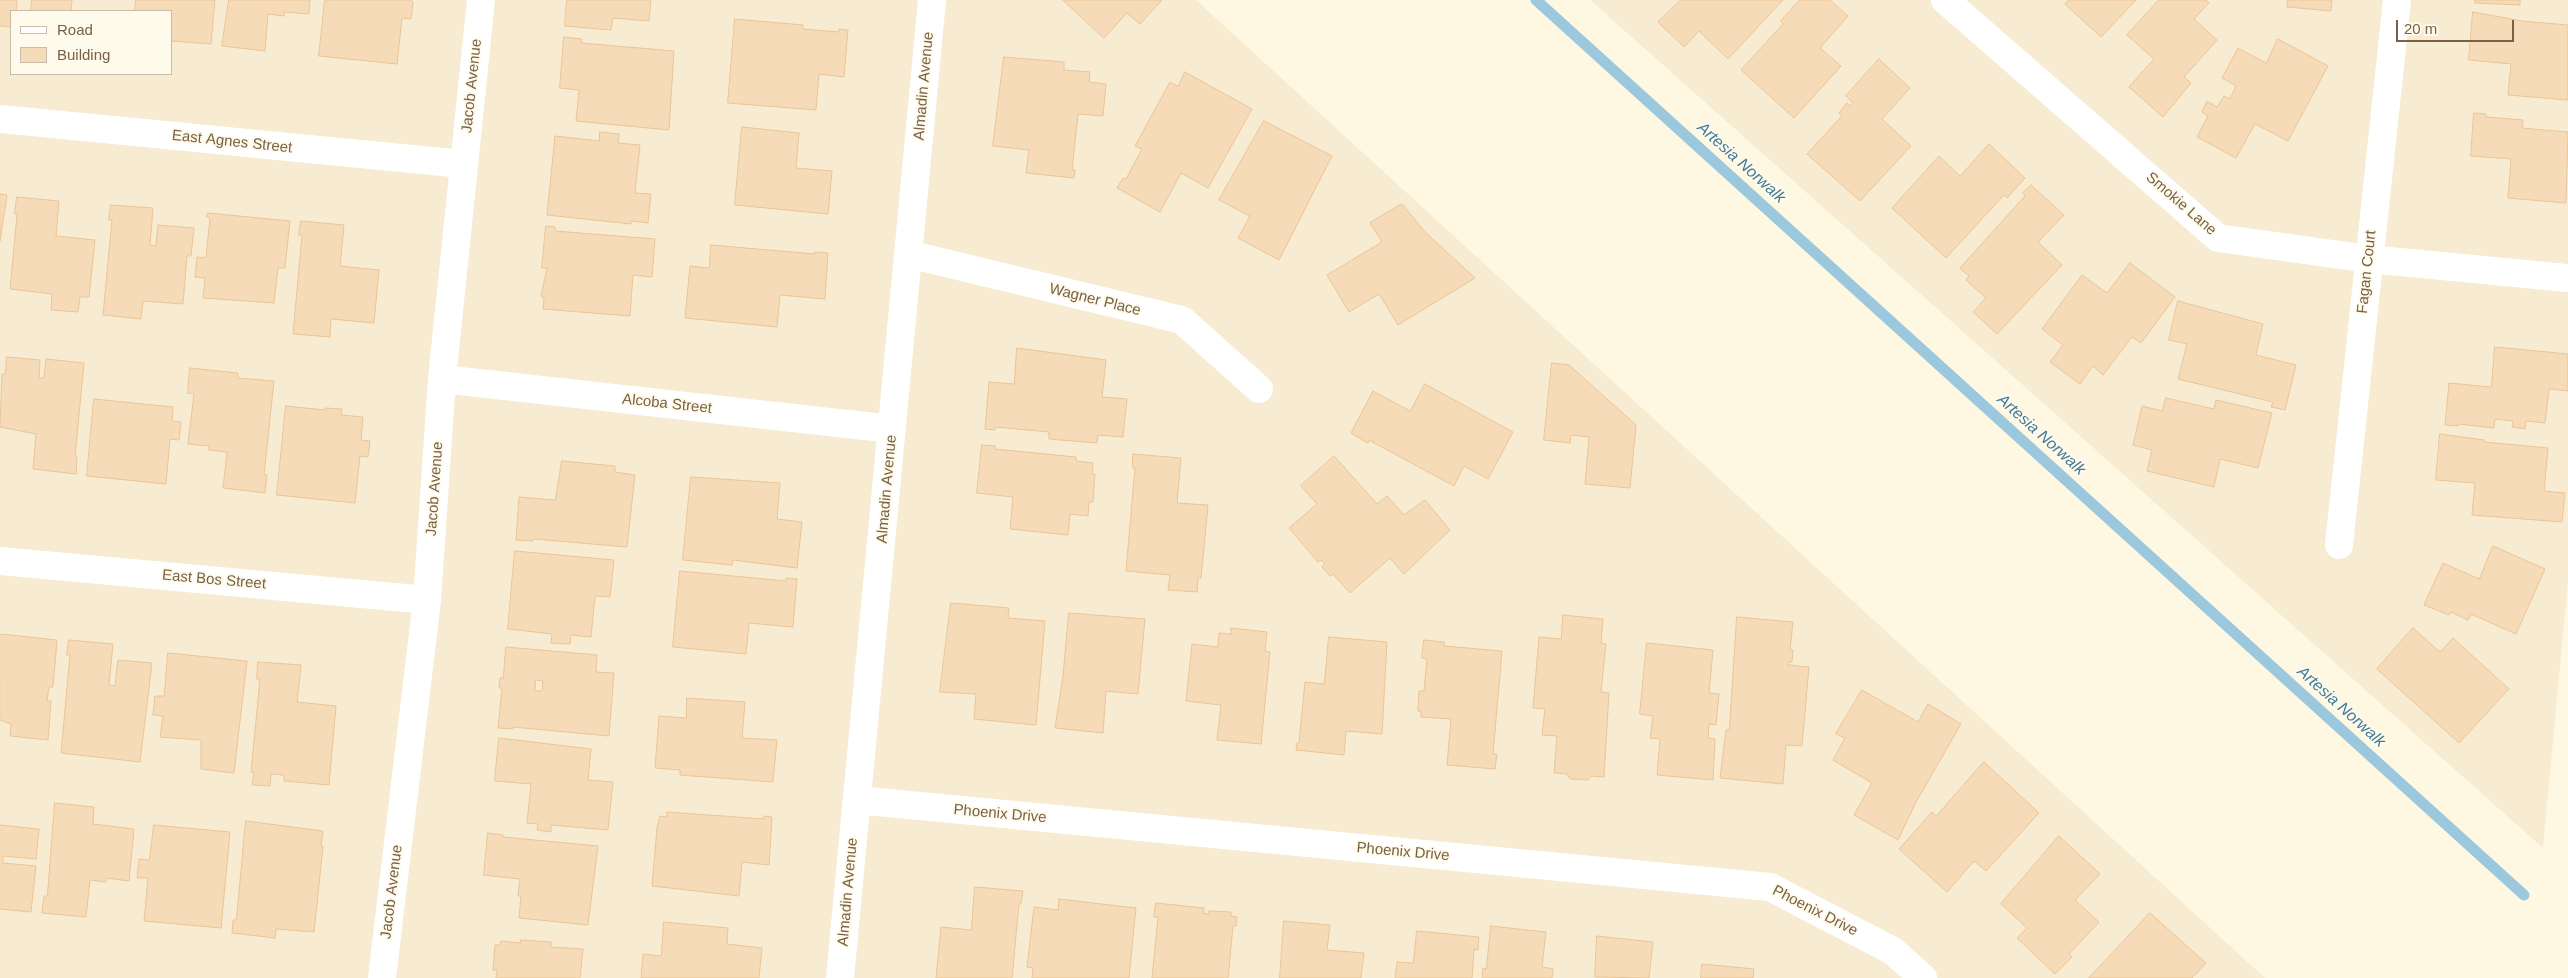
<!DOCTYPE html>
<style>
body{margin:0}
#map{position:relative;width:2568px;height:978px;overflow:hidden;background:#fef8e3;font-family:Helvetica,sans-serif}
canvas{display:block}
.legend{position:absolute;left:10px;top:10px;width:162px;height:65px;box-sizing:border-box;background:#fffbec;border:1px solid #c9bdaa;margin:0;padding:6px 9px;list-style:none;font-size:15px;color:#796146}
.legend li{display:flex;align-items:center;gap:10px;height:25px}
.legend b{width:25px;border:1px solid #c9bdaa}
.scale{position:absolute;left:2396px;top:20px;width:118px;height:22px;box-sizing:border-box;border:2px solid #796146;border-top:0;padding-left:6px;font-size:15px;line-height:18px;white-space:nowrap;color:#796146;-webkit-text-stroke:4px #fffbec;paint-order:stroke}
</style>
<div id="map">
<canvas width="2568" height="978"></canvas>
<ul class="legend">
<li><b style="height:6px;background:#fff"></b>Road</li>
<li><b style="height:14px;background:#f6dbb8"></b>Building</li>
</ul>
<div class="scale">20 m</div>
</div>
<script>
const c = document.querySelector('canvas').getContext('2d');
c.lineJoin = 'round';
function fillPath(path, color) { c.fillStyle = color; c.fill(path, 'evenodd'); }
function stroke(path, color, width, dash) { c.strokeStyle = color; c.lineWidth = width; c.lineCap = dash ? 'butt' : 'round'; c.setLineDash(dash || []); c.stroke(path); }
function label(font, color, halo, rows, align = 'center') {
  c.font = font + ' Helvetica,sans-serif'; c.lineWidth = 4; c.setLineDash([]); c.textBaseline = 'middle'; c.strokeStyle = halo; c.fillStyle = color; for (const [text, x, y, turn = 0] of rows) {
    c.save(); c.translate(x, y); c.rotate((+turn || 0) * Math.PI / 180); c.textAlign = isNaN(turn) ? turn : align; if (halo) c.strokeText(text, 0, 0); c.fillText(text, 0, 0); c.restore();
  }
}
fillPath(new Path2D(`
 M 0,0 L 1196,0 L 2265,978 L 0,978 ZM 11,11 L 171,11 L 171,74 L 11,74 Z
 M 1590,0 L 2568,0 L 2568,581 L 2543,848 Z`), '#f7ecd1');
stroke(new Path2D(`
 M 1536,0 L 2524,895`), '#9bc8dd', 11);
const building = new Path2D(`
 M 0,0 L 17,0 L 16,11 L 11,11 L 11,27 L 0,26 Z
 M 32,0 L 72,0 L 71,11 L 31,11 Z
 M 136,0 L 215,0 L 211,44 L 171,41 L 171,11 L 135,11 Z
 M 229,0 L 310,0 L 309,14 L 284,12 L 284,16 L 268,14 L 265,51 L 222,46 Z
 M 325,0 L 411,0 L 413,2 L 411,19 L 402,18 L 397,64 L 319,56 Z
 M 567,0 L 651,0 L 649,21 L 613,18 L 611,30 L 565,26 Z
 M 1063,0 L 1162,0 L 1140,24 L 1127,13 L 1104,38 Z
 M 1681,0 L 1783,0 L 1728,59 L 1699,31 L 1684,47 L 1658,22 Z
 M 1800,0 L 1830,0 L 1848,16 L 1820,48 L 1841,66 L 1794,118 L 1741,70 L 1783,24 L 1781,21 Z
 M 2069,0 L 2136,0 L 2101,37 L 2065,4 Z
 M 2159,0 L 2206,0 L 2209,3 L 2194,19 L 2217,40 L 2184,77 L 2191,83 L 2163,117 L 2129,87 L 2154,59 L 2127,35 Z
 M 2288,0 L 2332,0 L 2331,11 L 2287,7 Z
 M 2475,0 L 2520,0 L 2520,5 L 2475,3 Z
 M 2473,12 L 2522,21 L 2568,25 L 2568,100 L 2508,95 L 2511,64 L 2469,60 Z
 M 735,19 L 803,25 L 803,29 L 839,32 L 839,29 L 848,30 L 844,77 L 819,74 L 816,110 L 728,103 Z
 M 564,37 L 582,39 L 581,43 L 674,51 L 669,130 L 576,121 L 579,90 L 560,88 Z
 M 2278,39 L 2328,66 L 2288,141 L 2255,124 L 2236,158 L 2197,137 L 2208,116 L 2202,112 L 2207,101 L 2217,107 L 2224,96 L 2230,99 L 2236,86 L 2222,78 L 2238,48 L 2266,63 Z
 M 1004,57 L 1064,62 L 1064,70 L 1090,72 L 1089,82 L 1106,84 L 1103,116 L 1078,114 L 1072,170 L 1075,170 L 1074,178 L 1026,173 L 1029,150 L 993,146 Z
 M 1879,59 L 1910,88 L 1882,119 L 1911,146 L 1860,201 L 1807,154 L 1842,116 L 1839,113 L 1847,103 L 1850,106 L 1853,103 L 1846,96 Z
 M 1185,72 L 1252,109 L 1208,188 L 1181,173 L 1160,212 L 1117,188 L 1123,178 L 1126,179 L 1142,149 L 1135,146 L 1170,82 L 1178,86 Z
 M 2474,113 L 2486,114 L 2486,117 L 2523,120 L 2522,128 L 2568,132 L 2566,203 L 2508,198 L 2511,159 L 2471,156 Z
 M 1264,121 L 1332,156 L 1279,260 L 1238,238 L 1250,216 L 1219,200 Z
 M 742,127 L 799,133 L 796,168 L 832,171 L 828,214 L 735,205 Z
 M 600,132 L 619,134 L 618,143 L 640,145 L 635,193 L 651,194 L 648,223 L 631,221 L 631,224 L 547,215 L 555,136 L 599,141 Z
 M 1989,144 L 2025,178 L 2007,198 L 2004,195 L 1946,258 L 1892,208 L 1939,156 L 1960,176 Z
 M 2031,185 L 2064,215 L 2038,242 L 2062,265 L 1997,334 L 1973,312 L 1986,298 L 1966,280 L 1969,276 L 1960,268 L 2025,196 L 2023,193 Z
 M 0,194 L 7,195 L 0,241 Z
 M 17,197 L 59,201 L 56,236 L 95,240 L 89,297 L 80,297 L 78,312 L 51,310 L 52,294 L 10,289 L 17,215 L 15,214 Z
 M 1402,204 L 1425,232 L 1475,278 L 1398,325 L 1379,294 L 1349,312 L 1327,275 L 1382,242 L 1370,223 Z
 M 111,205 L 153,208 L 150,245 L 156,246 L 158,225 L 194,228 L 191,256 L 187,256 L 183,304 L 143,301 L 141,319 L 103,315 L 112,220 L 109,220 Z
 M 208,213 L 290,221 L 285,268 L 278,268 L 274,303 L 203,298 L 205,278 L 195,277 L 197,257 L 206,258 L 210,218 L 207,217 Z
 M 301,221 L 344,225 L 340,266 L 379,270 L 374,323 L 331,319 L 330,337 L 293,334 L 302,235 L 299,235 Z
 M 546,226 L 555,227 L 555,231 L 655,239 L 652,277 L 633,275 L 630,316 L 543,309 L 544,298 L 541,296 L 547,268 L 542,268 Z
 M 711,245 L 815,254 L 815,252 L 828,253 L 825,299 L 780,295 L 777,327 L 685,318 L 690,266 L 709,268 Z
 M 2130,263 L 2175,297 L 2141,343 L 2132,337 L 2103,375 L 2093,366 L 2080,384 L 2050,362 L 2063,345 L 2042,329 L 2082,275 L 2107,293 Z
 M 2178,301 L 2263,324 L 2256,355 L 2296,365 L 2285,410 L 2271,407 L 2273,402 L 2178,379 L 2187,344 L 2169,340 Z
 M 2495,347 L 2568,354 L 2568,391 L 2549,389 L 2545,423 L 2526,421 L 2525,429 L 2512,427 L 2513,421 L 2495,419 L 2494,428 L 2458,424 L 2458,426 L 2445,425 L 2449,383 L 2491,387 Z
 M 1017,348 L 1106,360 L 1102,397 L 1127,399 L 1123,437 L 1098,435 L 1097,443 L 1049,439 L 1049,432 L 995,427 L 995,430 L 985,429 L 989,382 L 1014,384 Z
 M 7,357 L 40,360 L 39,378 L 44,378 L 46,359 L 84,363 L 75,456 L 77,457 L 76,474 L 33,469 L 36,434 L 0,427 L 2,374 L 5,374 Z
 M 1552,363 L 1569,365 L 1636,425 L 1630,488 L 1585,484 L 1589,437 L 1571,435 L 1570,443 L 1544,440 Z
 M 190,368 L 238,373 L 238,378 L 274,381 L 264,475 L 267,475 L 265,493 L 223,488 L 227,452 L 209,450 L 209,446 L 188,444 L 194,394 L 188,393 Z
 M 1425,384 L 1513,432 L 1488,479 L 1464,466 L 1454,486 L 1369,440 L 1368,443 L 1351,433 L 1373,391 L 1410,411 Z
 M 2166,398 L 2214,409 L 2216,400 L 2272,413 L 2258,468 L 2220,459 L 2214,487 L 2147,471 L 2152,450 L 2133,445 L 2142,406 L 2162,411 Z
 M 94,399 L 173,407 L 172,421 L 181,422 L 179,440 L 170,439 L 166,484 L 87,476 Z
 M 286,406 L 325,410 L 325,408 L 342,409 L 341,415 L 363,417 L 361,440 L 370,441 L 368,457 L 360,456 L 355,503 L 277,495 Z
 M 2440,434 L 2484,440 L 2484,442 L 2548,448 L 2544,491 L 2565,493 L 2562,522 L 2472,515 L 2475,483 L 2436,480 Z
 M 982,445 L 995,446 L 995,449 L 1076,457 L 1076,461 L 1093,463 L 1092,474 L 1095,474 L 1093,502 L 1089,502 L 1088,516 L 1070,514 L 1068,535 L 1010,529 L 1013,497 L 977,493 Z
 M 1133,454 L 1181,458 L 1177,503 L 1208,505 L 1201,578 L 1198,578 L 1197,592 L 1168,590 L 1170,575 L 1126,571 L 1135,468 L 1133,468 Z
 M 1334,456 L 1377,504 L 1387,496 L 1404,515 L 1425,500 L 1450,530 L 1404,574 L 1390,558 L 1350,593 L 1333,574 L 1330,576 L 1322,567 L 1325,564 L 1321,560 L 1318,562 L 1289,528 L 1317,504 L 1301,486 Z
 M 562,461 L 615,466 L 615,472 L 635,475 L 627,547 L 534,539 L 533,541 L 516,540 L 519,497 L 555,500 Z
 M 691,477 L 780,483 L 777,519 L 802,522 L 797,568 L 733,560 L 732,565 L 683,560 Z
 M 2493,546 L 2545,569 L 2516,634 L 2471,614 L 2468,620 L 2451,612 L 2449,615 L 2424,605 L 2443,563 L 2479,579 Z
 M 515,551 L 614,560 L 610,597 L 595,596 L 591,637 L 571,635 L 570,644 L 551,643 L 552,634 L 508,629 Z
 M 680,571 L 786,581 L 786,578 L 797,579 L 793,627 L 749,623 L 746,654 L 673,647 Z
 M 951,603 L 1009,608 L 1008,618 L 1045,621 L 1036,725 L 974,719 L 976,694 L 940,692 Z
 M 1069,613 L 1145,619 L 1138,694 L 1106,691 L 1103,733 L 1055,728 L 1063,676 Z
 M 1563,615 L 1603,619 L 1601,643 L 1606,644 L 1601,692 L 1609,693 L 1604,777 L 1591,776 L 1588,780 L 1570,779 L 1567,774 L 1554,773 L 1557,736 L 1542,735 L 1545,709 L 1533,708 L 1539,637 L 1561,639 Z
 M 1737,617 L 1793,622 L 1790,650 L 1793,650 L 1792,662 L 1789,662 L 1788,665 L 1809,667 L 1802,746 L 1786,745 L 1783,784 L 1720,778 L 1726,730 L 1729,730 Z
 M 1231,628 L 1267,632 L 1265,651 L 1270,652 L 1261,744 L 1217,740 L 1221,705 L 1186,701 L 1192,644 L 1218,647 L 1219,633 L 1231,634 Z
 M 2413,628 L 2440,652 L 2453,638 L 2509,689 L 2459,743 L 2377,669 Z
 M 0,634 L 57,640 L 53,687 L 49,687 L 47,701 L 51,701 L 48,740 L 10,736 L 11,724 L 0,720 Z
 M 1329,637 L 1387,642 L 1382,734 L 1346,731 L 1344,755 L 1296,750 L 1297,743 L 1299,743 L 1305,682 L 1324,684 Z
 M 69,640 L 113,644 L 109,685 L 115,686 L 118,660 L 152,663 L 140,762 L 61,753 L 70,655 L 67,655 Z
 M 1424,640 L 1444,642 L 1444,646 L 1502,651 L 1493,754 L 1497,754 L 1495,769 L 1447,765 L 1451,719 L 1421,717 L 1421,711 L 1418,711 L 1419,691 L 1424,691 L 1427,659 L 1422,658 Z
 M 1647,643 L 1713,650 L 1709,693 L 1719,694 L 1716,725 L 1709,724 L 1708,738 L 1715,739 L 1713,780 L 1657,775 L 1660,739 L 1650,738 L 1653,716 L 1640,714 Z
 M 506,647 L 597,655 L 596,672 L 614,673 L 609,736 L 513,727 L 513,729 L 498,728 L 502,688 L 499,688 L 500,678 L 503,678 ZM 536,680 L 543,681 L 542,691 L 535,691 Z
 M 168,653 L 247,661 L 234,773 L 201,769 L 201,740 L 160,737 L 163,716 L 153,715 L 155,696 L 164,696 Z
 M 258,662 L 301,665 L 297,702 L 336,706 L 329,785 L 284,781 L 284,775 L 271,774 L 270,786 L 252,785 L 254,772 L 251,772 L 260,679 L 257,679 Z
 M 1862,690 L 1918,722 L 1928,704 L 1961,724 L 1916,802 L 1898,840 L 1854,815 L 1872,783 L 1833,760 L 1845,738 L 1836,734 Z
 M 687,698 L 745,702 L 742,738 L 777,740 L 773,782 L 680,775 L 680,770 L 655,768 L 659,716 L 686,718 Z
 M 499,738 L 591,749 L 588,780 L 613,782 L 608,830 L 551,825 L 551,832 L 537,830 L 538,824 L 527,823 L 531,784 L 495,781 Z
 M 1984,762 L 2039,813 L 1986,871 L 1974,861 L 1947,892 L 1899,849 L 1932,812 L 1936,816 Z
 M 55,803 L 94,807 L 93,824 L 134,829 L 129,881 L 106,878 L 106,882 L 90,880 L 86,917 L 42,913 L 44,896 L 47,896 Z
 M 667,812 L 764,819 L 764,816 L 772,817 L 769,865 L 742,862 L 739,896 L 652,886 L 657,828 L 660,816 L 667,817 Z
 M 246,821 L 323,831 L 321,846 L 323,847 L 314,932 L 276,929 L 275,938 L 232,933 L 233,920 L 236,920 Z
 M 0,825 L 39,829 L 36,859 L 3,856 L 3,863 L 36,866 L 31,912 L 0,909 Z
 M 154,825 L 230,832 L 221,928 L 144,921 L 148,878 L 137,878 L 139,859 L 149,860 Z
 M 488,833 L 503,835 L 503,837 L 598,846 L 588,925 L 519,918 L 521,896 L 518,896 L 520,879 L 484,875 Z
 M 2059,836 L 2100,874 L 2075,900 L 2099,922 L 2069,954 L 2072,957 L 2055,974 L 2017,938 L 2027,928 L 2001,904 Z
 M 975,887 L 1023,891 L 1021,904 L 1019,904 L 1012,978 L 936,978 L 941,927 L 971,930 Z
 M 1059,899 L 1136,908 L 1129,978 L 1032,978 L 1033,968 L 1027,967 L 1034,907 L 1058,910 Z
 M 1156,903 L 1204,908 L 1203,913 L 1209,914 L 1209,911 L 1231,912 L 1231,916 L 1237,917 L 1236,926 L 1233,926 L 1228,978 L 1152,978 L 1158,917 L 1154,917 Z
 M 2150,913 L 2206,963 L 2192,978 L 2089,978 Z
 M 1284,921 L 1330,925 L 1327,950 L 1364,953 L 1361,978 L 1280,978 Z
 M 664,922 L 728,928 L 727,944 L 762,948 L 759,978 L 641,978 L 643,954 L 661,956 Z
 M 1491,926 L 1546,932 L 1542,967 L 1553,969 L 1552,978 L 1482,978 L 1483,968 L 1486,969 Z
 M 1417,931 L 1479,937 L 1478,950 L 1474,949 L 1472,978 L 1395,978 L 1397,962 L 1413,963 Z
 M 1597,936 L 1653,942 L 1649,978 L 1595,977 Z
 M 521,940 L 551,942 L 551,947 L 583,949 L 580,978 L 496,978 L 497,970 L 493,970 L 495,945 L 500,945 L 501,941 L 520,943 Z
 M 1702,964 L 1754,969 L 1753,978 L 1701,978 Z`);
fillPath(building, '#f6dbb8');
stroke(building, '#ebc597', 1);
stroke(new Path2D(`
 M 1945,0 L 2218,238 L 2369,259 L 2568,278
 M 0,119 L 463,164
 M 908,254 L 1182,320 L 1259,389
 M 442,379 L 892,429
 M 2339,545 L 2397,0
 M 0,561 L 427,600
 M 857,800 L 1770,887 L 1893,951 L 1923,978
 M 382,978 L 427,600 L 442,379 L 481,0
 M 840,978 L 932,0`), '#fff', 28);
label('15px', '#796146', '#fffbec', [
 ["Jacob Avenue",472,86,-84],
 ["Almadin Avenue",924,86,-85],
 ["East Agnes Street",232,142,6],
 ["Smokie Lane",2181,204,41],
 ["Fagan Court",2367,272,-84],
 ["Wagner Place",1095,300,14],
 ["Alcoba Street",667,404,6],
 ["Jacob Avenue",435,489,-86],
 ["Almadin Avenue",887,489,-85],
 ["East Bos Street",214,580,5],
 ["Phoenix Drive",1000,814,5],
 ["Phoenix Drive",1403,852,5],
 ["Jacob Avenue",392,892,-83],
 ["Almadin Avenue",848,892,-85],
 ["Phoenix Drive",1815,911,27]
]);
label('italic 16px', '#417996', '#fffbec', [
 ["Artesia Norwalk",1741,163,42],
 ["Artesia Norwalk",2041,435,42],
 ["Artesia Norwalk",2341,707,42]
]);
</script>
